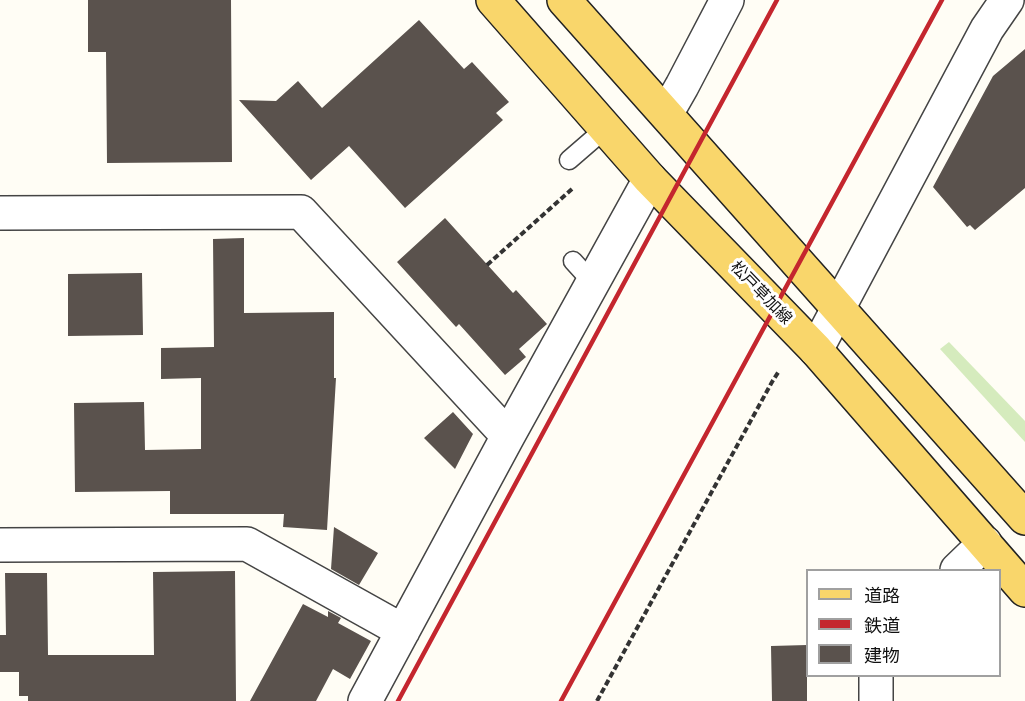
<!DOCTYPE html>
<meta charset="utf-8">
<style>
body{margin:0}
#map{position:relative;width:1025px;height:701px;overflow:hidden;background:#fffdf5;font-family:"Roboto Serif","Noto Sans JP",serif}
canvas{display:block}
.legend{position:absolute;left:806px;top:569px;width:195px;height:108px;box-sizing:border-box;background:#fff;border:2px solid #a0a0a0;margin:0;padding:8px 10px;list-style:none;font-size:18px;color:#111}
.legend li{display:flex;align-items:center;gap:12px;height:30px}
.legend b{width:30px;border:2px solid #a0a0a0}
</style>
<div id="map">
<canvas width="1025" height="701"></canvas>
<ul class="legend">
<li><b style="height:8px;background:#f9d66b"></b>道路</li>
<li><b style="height:8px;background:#c4262e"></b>鉄道</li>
<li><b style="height:16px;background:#5a524d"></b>建物</li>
</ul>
</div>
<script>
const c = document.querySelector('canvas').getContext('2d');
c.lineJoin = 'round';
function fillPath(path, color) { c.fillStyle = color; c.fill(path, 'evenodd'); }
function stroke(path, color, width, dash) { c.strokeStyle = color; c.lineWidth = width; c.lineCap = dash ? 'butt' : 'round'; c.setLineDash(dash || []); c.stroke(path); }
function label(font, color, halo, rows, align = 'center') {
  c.font = font + ' "Roboto Serif","Noto Sans JP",serif'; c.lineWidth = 6; c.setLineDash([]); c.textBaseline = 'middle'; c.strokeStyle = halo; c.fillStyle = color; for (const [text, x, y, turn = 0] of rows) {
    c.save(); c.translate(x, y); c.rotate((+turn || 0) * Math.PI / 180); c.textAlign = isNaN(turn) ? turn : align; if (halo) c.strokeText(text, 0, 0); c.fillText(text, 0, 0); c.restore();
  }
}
fillPath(new Path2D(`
 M 949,342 L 1025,421 L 1025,442 L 940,349 Z`), '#d5ebbd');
fillPath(new Path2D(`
 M 88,0 L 231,0 L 232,162 L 107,163 L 106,52 L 88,52 Z
 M 419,20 L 464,69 L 472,62 L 509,102 L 496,113 L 503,120 L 405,208 L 349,146 L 311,180 L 239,100 L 276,101 L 298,81 L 322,108 Z
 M 1025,49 L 1025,188 L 975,230 L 970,225 L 967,227 L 933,187 L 993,76 Z
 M 445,218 L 513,293 L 516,290 L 547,324 L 519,349 L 526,357 L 505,375 L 459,324 L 456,327 L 397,262 Z
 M 244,238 L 244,313 L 334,312 L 334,378 L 336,378 L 327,530 L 283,527 L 284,514 L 170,514 L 170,491 L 75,492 L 74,403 L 144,402 L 145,450 L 201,449 L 201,378 L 161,379 L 161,348 L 214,347 L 213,239 Z
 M 142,273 L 143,335 L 68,336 L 68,274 Z
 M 453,412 L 473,434 L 455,469 L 424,438 Z
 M 334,527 L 378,553 L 359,585 L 331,569 Z
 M 235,571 L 236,701 L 28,701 L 28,696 L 19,696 L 19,672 L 0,672 L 0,635 L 6,635 L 5,573 L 47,573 L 48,655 L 154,655 L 153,572 Z
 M 303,604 L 328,617 L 328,611 L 341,618 L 338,623 L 371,641 L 350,679 L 333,669 L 316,701 L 250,701 Z
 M 807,645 L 807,701 L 772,701 L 771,646 Z`), '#5a524d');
const lane = new Path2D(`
 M 569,160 L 606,128
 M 573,261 L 593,283`);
const street = new Path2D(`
 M 666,114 L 682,86 L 727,0
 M 0,213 L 301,212 L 508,436
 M 816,350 L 987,29 L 1007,0
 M 0,545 L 247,544 L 403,631
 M 957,570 L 985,543
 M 365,701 L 508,436 L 650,179
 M 876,701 L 876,676`);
const primary = new Path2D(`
 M 493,0 L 650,179 L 816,350 L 1025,590
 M 564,0 L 1025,518`);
stroke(lane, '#444', 21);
stroke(street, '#444', 36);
stroke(primary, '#222', 36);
stroke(new Path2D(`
 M 487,265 L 572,189
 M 597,701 L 772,382 L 779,371`), '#333', 4, [6, 3]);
stroke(lane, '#fff', 18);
stroke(street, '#fff', 33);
stroke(primary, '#f9d66b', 33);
stroke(new Path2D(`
 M 398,701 L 777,0
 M 561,701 L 942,0`), '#c4262e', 4.5);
label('16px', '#111', '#fff', [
 ["松戸草加線",761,293,46]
]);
</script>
